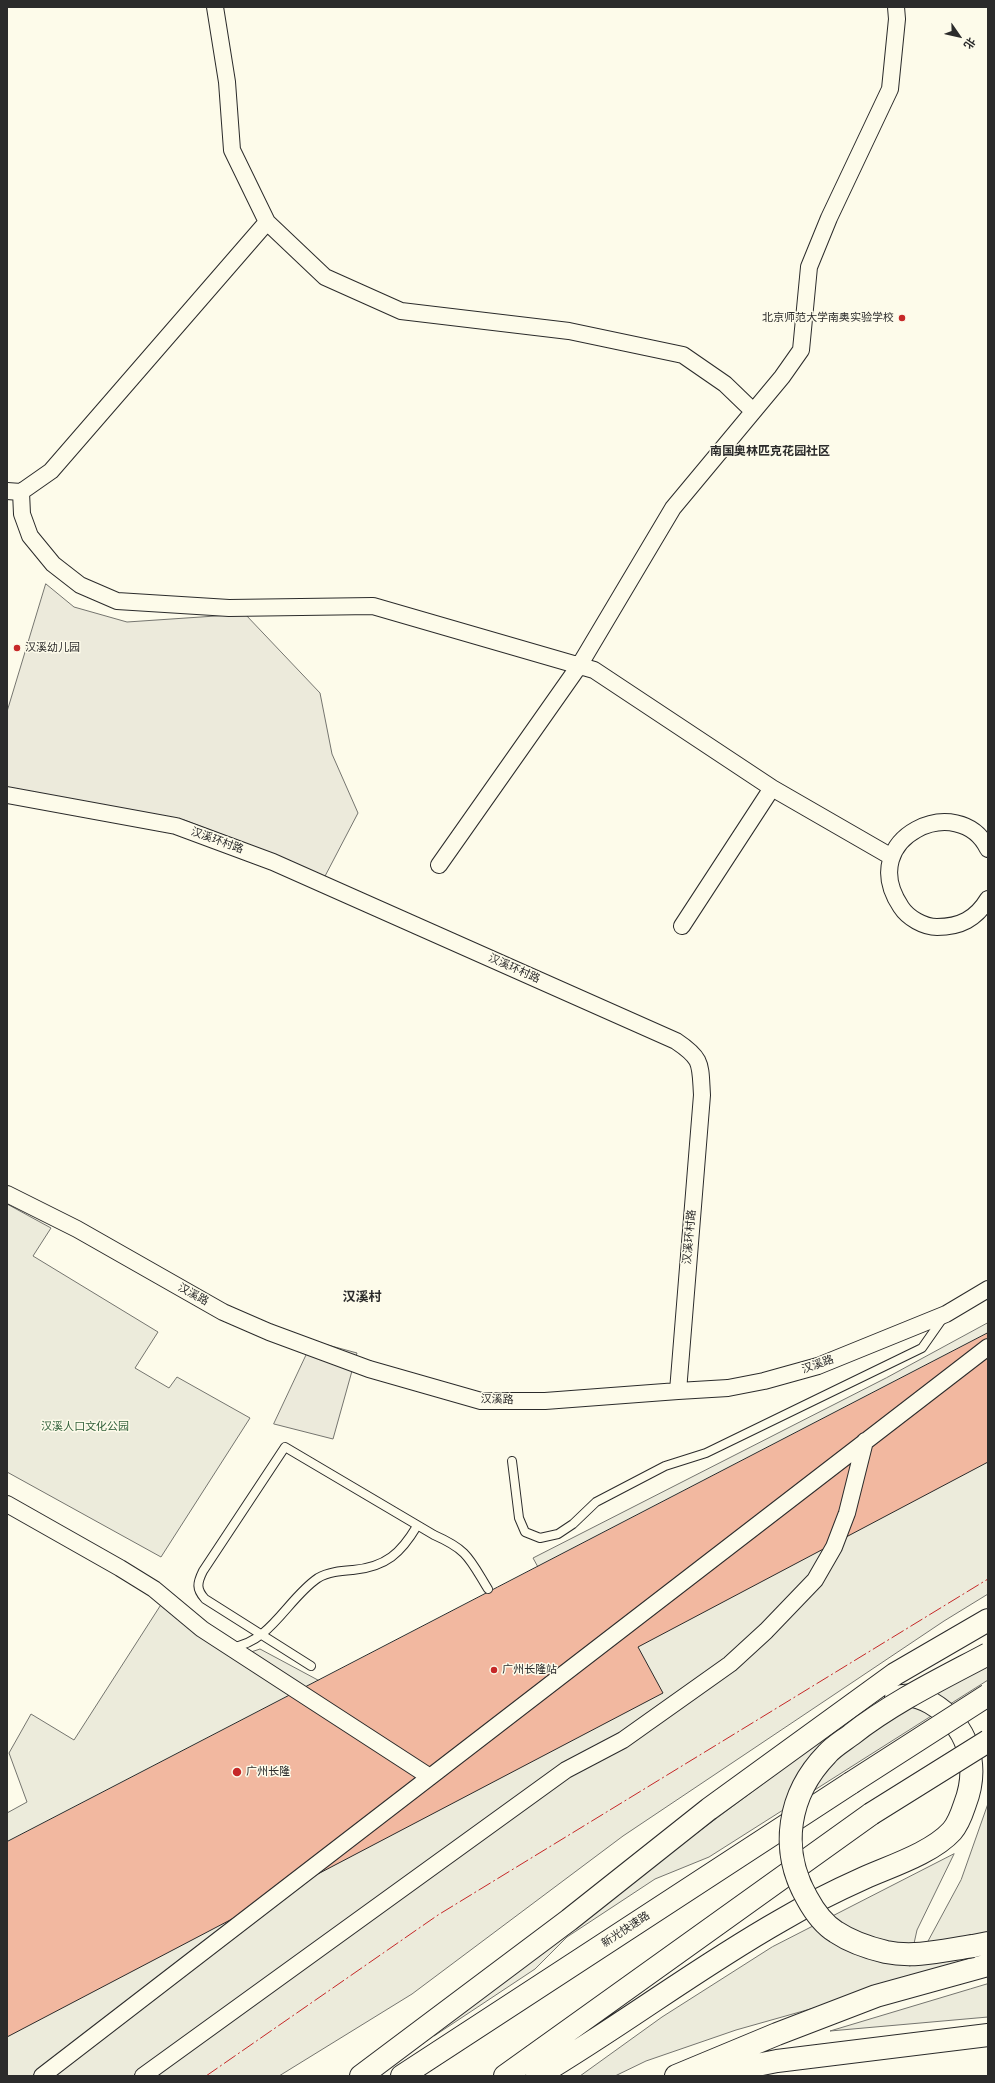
<!DOCTYPE html>
<meta charset="utf-8">
<style>
body{margin:0}
#map{position:relative;width:995px;height:2083px;overflow:hidden;background:#fdfbea;font-family:"Roboto Condensed","Noto Sans SC",sans-serif}
canvas{display:block}
.frame{position:absolute;inset:0;border:8px solid #2b2b2b;pointer-events:none}
.north{position:absolute;left:939px;top:16px;width:40px;height:40px;-webkit-text-stroke:3px #fdfbea;paint-order:stroke;rotate:124deg;font-size:11px;font-weight:700;line-height:16px;text-align:center;color:#2b2b2b}
.north::after{content:'';display:block;margin:auto;width:14px;height:18px;background:#2b2b2b;clip-path:polygon(50% 0,100% 100%,50% 72%,0 100%)}
</style>
<div id="map">
<canvas width="995" height="2083"></canvas>
<div class="frame"></div>
<div class="north">北</div>
</div>
<script>
const c = document.querySelector('canvas').getContext('2d');
c.lineJoin = 'round';
function fillPath(path, color) { c.fillStyle = color; c.fill(path, 'evenodd'); }
function stroke(path, color, width, dash) { c.strokeStyle = color; c.lineWidth = width; c.lineCap = dash ? 'butt' : 'round'; c.setLineDash(dash || []); c.stroke(path); }
function label(font, color, halo, rows, align = 'center') {
  c.font = font + ' "Roboto Condensed","Noto Sans SC",sans-serif'; c.lineWidth = 3; c.setLineDash([]); c.textBaseline = 'middle'; c.strokeStyle = halo; c.fillStyle = color; for (const [text, x, y, turn = 0] of rows) {
    c.save(); c.translate(x, y); c.rotate((+turn || 0) * Math.PI / 180); c.textAlign = isNaN(turn) ? turn : align; if (halo) c.strokeText(text, 0, 0); c.fillText(text, 0, 0); c.restore();
  }
}
const green = new Path2D(`
 M 7,1204 L 51,1228 L 33,1256 L 158,1332 L 135,1368 L 169,1388 L 177,1377 L 250,1418 L 161,1557 L 7,1472 Z
 M 988,1323 L 988,1594 L 944,1621 L 623,1836 L 412,1994 L 279,2076 L 7,2076 L 7,1813 L 27,1802 L 9,1753 L 31,1714 L 74,1740 L 162,1603 L 239,1656 L 260,1649 L 385,1716 L 566,1618 L 533,1558 L 886,1378 Z
 M 988,1663 L 988,1680 L 709,1857 L 655,1879 L 567,1937 L 535,1969 L 434,2036 L 431,2031 L 819,1742 Z
 M 988,1804 L 988,1935 L 927,1943 L 961,1880 Z
 M 954,1854 L 917,1930 L 909,1966 L 970,1954 L 972,1961 L 867,1993 L 736,2030 L 646,2061 L 615,2076 L 580,2076 L 662,2017 L 772,1947 Z
 M 988,1984 L 988,2017 L 830,2031 L 970,1989 Z`);
fillPath(green, '#ecebdb');
stroke(green, '#74746e', 1);
const parking = new Path2D(`
 M 46,584 L 74,607 L 127,622 L 245,614 L 320,693 L 332,754 L 358,813 L 323,880 L 276,855 L 184,820 L 7,788 L 7,712 Z
 M 313,1341 L 357,1353 L 333,1439 L 274,1424 Z`);
fillPath(parking, '#eceadb');
stroke(parking, '#74746e', 1);
const building = new Path2D(`
 M 988,1333 L 988,1462 L 638,1647 L 663,1693 L 7,2037 L 7,1842 Z`);
fillPath(building, '#f2b8a0');
stroke(building, '#2b2b2b', 1);
const lane = new Path2D(`
 M 512,1461 L 519,1518 L 525,1532 L 540,1538 L 558,1534 L 573,1524 L 596,1502 L 665,1466 L 706,1453 L 922,1348 L 943,1318
 M 232,1647 C 270,1643 288,1598 318,1578 C 328,1572 341,1571 353,1570 C 386,1567 401,1553 417,1526
 M 311,1666 L 205,1599 C 196,1589 197,1583 203,1571 L 285,1447 L 434,1535 C 468,1550 469,1558 488,1589`);
const street = new Path2D(`
 M 215,7 L 227,82 L 232,150 L 267,222 L 325,277 L 401,311 L 569,331 L 683,355 L 725,384 L 753,411
 M 7,491 L 21,492 L 51,471 L 267,222
 M 21,492 L 22,514 L 30,536 L 53,564 L 80,585 L 117,601 L 229,608 L 373,606 L 594,670 L 772,788 L 890,856
 M 7,795 L 176,826 L 273,862 L 676,1041 C 703,1059 700,1064 702,1095 L 678,1391
 M 988,849 C 960,790 854,837 901,907 C 908,918 924,927 937,927 C 960,927 976,919 988,899
 M 439,865 L 579,666 L 673,508 L 782,377 L 801,350 L 809,267 L 829,218 L 890,89 L 897,19 L 896,7
 M 682,926 L 772,788
 M 7,1194 L 77,1229 L 223,1312 L 269,1332 L 369,1369 L 481,1401 L 545,1401 L 678,1391 L 728,1388 L 764,1381 L 818,1366 L 946,1314 L 988,1289
 M 7,1504 L 120,1568 L 154,1589 L 202,1629 L 430,1777
 M 42,2076 L 988,1347
 M 143,2076 L 566,1770 L 623,1740 L 730,1664 L 766,1631 L 815,1580 L 834,1547 L 847,1513 L 865,1441`);
const highway = new Path2D(`
 M 973,1946 L 988,1943
 M 361,2076 L 569,1920 L 709,1809 L 895,1674 L 988,1620
 M 402,2076 L 851,1783
 M 505,2076 L 871,1814
 M 537,2076 C 620,2027 697,1968 780,1921 C 807,1905 835,1891 864,1878 C 891,1866 932,1853 952,1831 C 959,1823 962,1813 965,1804 C 980,1765 968,1725 931,1703 C 921,1697 908,1693 896,1698
 M 676,2076 L 777,2034 L 876,1996 L 988,1965
 M 702,2076 L 777,2061 L 988,2035`);
stroke(lane, '#2b2b2b', 10);
stroke(street, '#2b2b2b', 18);
stroke(highway, '#2b2b2b', 24);
stroke(lane, '#fdfbea', 8);
stroke(street, '#fdfbea', 16);
stroke(highway, '#fdfbea', 22);
const highwayBridge = new Path2D(`
 M 851,1783 L 988,1695
 M 871,1814 L 988,1741
 M 973,1946 C 945,1950 915,1958 886,1952 C 869,1948 851,1942 836,1932 C 823,1924 814,1911 807,1898 C 779,1849 788,1794 827,1754 C 833,1747 843,1741 851,1735 C 893,1702 941,1679 988,1654`);
stroke(highwayBridge, '#2b2b2b', 24, []);
stroke(highwayBridge, '#fdfbea', 22);
stroke(new Path2D(`
 M 206,2076 L 438,1915 L 988,1579`), '#c62828', 1, [14, 3, 2, 3]);
for (const [x, y, r, color] of [
 [902,318,4,"#c62828"],
 [17,648,4,"#c62828"],
 [494,1670,4,"#c62828"],
 [237,1772,5,"#c62828"]
]) { const dot = new Path2D(); dot.arc(x, y, r, 0, 2 * Math.PI); c.fillStyle = color; c.fill(dot); stroke(dot, '#fdfbea', 1.5); }
label('11px', '#2b2b2b', '#fdfbea', [
 ["北京师范大学南奥实验学校",894,318,"right"],
 ["汉溪幼儿园",25,648],
 ["广州长隆站",502,1670],
 ["广州长隆",246,1772]
], 'left');
label('11px', '#2b2b2b', '#fdfbea', [
 ["汉溪环村路",217,841,20],
 ["汉溪环村路",514,969,24],
 ["汉溪环村路",690,1237,-85],
 ["汉溪路",193,1295,29],
 ["汉溪路",818,1365,-19],
 ["汉溪路",497,1400,2],
 ["新光快速路",626,1930,-33]
]);
label('11px', '#34623c', '#fdfbea', [
 ["汉溪人口文化公园",85,1427]
]);
label('bold 12px', '#2b2b2b', '#fdfbea', [
 ["南国奥林匹克花园社区",770,452]
]);
label('bold 13px', '#2b2b2b', '#fdfbea', [
 ["汉溪村",362,1298]
]);
</script>
